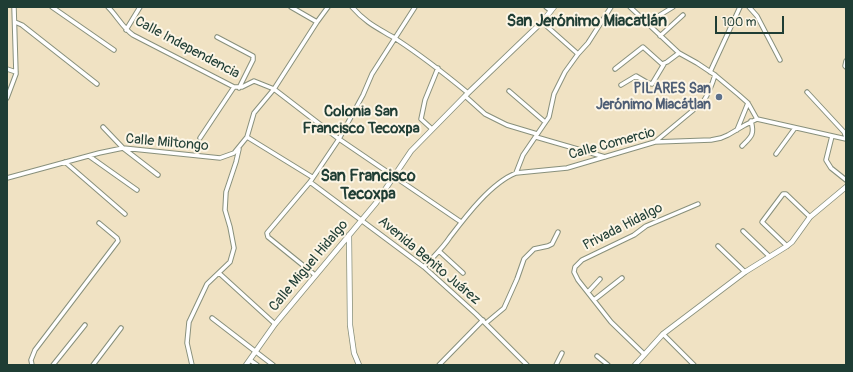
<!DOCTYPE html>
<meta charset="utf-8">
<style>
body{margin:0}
#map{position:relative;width:853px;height:372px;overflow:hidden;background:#f0e2c3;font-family:Pangolin,sans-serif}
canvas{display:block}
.frame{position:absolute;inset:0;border:8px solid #1f3d34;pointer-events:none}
.scale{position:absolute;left:715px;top:16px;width:69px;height:18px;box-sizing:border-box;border:2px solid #1f3d34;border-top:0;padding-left:5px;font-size:12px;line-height:14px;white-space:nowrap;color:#1f3d34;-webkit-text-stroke:3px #fcf5e5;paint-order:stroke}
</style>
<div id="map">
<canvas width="853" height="372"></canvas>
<div class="frame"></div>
<div class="scale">100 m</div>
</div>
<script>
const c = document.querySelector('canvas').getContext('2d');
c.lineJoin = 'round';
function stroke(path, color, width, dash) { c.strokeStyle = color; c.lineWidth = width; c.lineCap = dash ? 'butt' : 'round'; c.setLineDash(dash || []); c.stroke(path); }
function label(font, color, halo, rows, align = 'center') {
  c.font = font + ' Pangolin,sans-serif'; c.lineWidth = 4; c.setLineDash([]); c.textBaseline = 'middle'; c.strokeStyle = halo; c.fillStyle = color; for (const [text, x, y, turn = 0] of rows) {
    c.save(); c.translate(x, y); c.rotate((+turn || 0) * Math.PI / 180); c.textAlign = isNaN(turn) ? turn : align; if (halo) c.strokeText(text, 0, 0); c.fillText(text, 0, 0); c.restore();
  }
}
const minor = new Path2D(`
 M 52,7 L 114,50
 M 108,7 C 117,16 123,28 133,35 L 234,87 L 242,87 L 254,81 L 274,89 L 339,139 L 461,222
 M 291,7 L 317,22
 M 352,7 C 367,24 378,28 396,39 C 422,56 445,74 468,93
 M 546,7 L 551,11
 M 630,7 L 679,53 L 697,63 L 715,75 L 739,95 L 748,103 L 757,119
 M 749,7 L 757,16 L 780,60
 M 15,22 L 22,25 L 97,84
 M 542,22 L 578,54
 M 647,23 L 673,7
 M 126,30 L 140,7
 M 660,36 L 683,15
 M 217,37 L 253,56 L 253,60 L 239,88
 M 846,61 L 845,66 L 846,67
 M 7,69 L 16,72
 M 615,69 L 643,47 L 662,64 L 667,62 L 679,53
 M 710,72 L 740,7
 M 621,85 L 636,76 L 648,83 L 652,84 L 664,64
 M 509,91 L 545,122
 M 807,92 L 844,132 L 846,137
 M 465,96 L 485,114 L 507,125 L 537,134
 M 7,98 L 16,74 L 14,7
 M 757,119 L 846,139
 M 103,127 L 123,148 L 158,175
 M 432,129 L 421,119 L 425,100 L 438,68
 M 737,130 L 748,103
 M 832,136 L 826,160 L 831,168 L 846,180
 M 247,137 L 254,113 L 274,89 L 317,22 L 328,7
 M 247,137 L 312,177
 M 536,137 L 605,157
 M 200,138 L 234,87
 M 656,141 L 703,102 C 709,93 712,85 715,75
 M 742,146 C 751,137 755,135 751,121
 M 776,154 L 795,128
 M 89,156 L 137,190
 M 65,162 L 125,214
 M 516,173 L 523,155 L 549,117 L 554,94 L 565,72 L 578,54 L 588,43 L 611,7
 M 7,178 L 99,153 L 123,148 L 220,158 L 234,153 L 247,137
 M 310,182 L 424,267 L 476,314 L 527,365
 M 743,231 L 769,256
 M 718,246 L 745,272
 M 787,246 L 762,222 L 783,194 L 786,194 L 810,217
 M 439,251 L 463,273
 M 424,267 C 433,257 443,248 450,237 C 466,216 491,183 516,173 L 567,168 L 655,142 L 711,140 L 721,138 L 728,135 L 745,125 L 757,119
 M 219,273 L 275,324
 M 315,275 L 268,237 L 267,233 L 310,182 L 339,139 L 363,95 L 372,74 L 415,7
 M 588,292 L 600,279
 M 594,300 L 622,278
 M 212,318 L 273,365
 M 486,323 L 504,308 L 517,279 L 524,259 L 534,249 L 548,246 L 552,244 L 558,232
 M 663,334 L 694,365
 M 644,354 L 611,322 L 578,280 L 574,272 L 575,267 L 582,260 L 634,235 L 646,226 L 698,204
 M 597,356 L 608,365
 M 250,360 L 257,365
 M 32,365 L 31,360 L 35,350 L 118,241 L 117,238 L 99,223
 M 53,365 L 85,325
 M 93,365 L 121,328
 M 192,365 L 187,343 L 189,322 L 207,284 L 230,262 L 234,248 L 230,227 L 225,210 L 226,192 L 236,162 L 239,149
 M 439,365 L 483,320
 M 556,365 L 562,353`);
const tertiary = new Path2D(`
 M 349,235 L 350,325 L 354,353 L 359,365
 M 246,365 L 275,324 L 376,203 L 411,151 L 468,93 L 542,22 L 554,7
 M 635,365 L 663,334 L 745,272 L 787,246 L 792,242 L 810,217 L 846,187`);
stroke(minor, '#88907c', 5.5);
stroke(tertiary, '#88907c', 6);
stroke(minor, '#fff', 3.5);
stroke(tertiary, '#fff', 4.5);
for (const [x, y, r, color] of [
 [719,97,4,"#5c6f8a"]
]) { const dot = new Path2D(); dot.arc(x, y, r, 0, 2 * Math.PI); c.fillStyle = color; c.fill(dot); stroke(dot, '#fcf5e5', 1.5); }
label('14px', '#1f3d34', '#fcf5e5', [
 ["Calle Independencia",187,48,28],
 ["Calle Miltongo",167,143,5],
 ["Calle Comercio",612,144,-15],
 ["Privada Hidalgo",623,227,-27],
 ["Avenida Benito Juárez",429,261,40],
 ["Calle Miguel Hidalgo",309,266,-50]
]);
label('bold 14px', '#4e5e75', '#fcf5e5', [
 ["PILARES San",711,89],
 ["Jerónimo Miacátlan",711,105]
], 'right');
label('bold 15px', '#1f3d34', '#fcf5e5', [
 ["Colonia San",361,112],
 ["Francisco Tecoxpa",361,129]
]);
label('bold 16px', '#1f3d34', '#fcf5e5', [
 ["San Jerónimo Miacatlán",587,22],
 ["San Francisco",368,177],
 ["Tecoxpa",368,195]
]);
</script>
